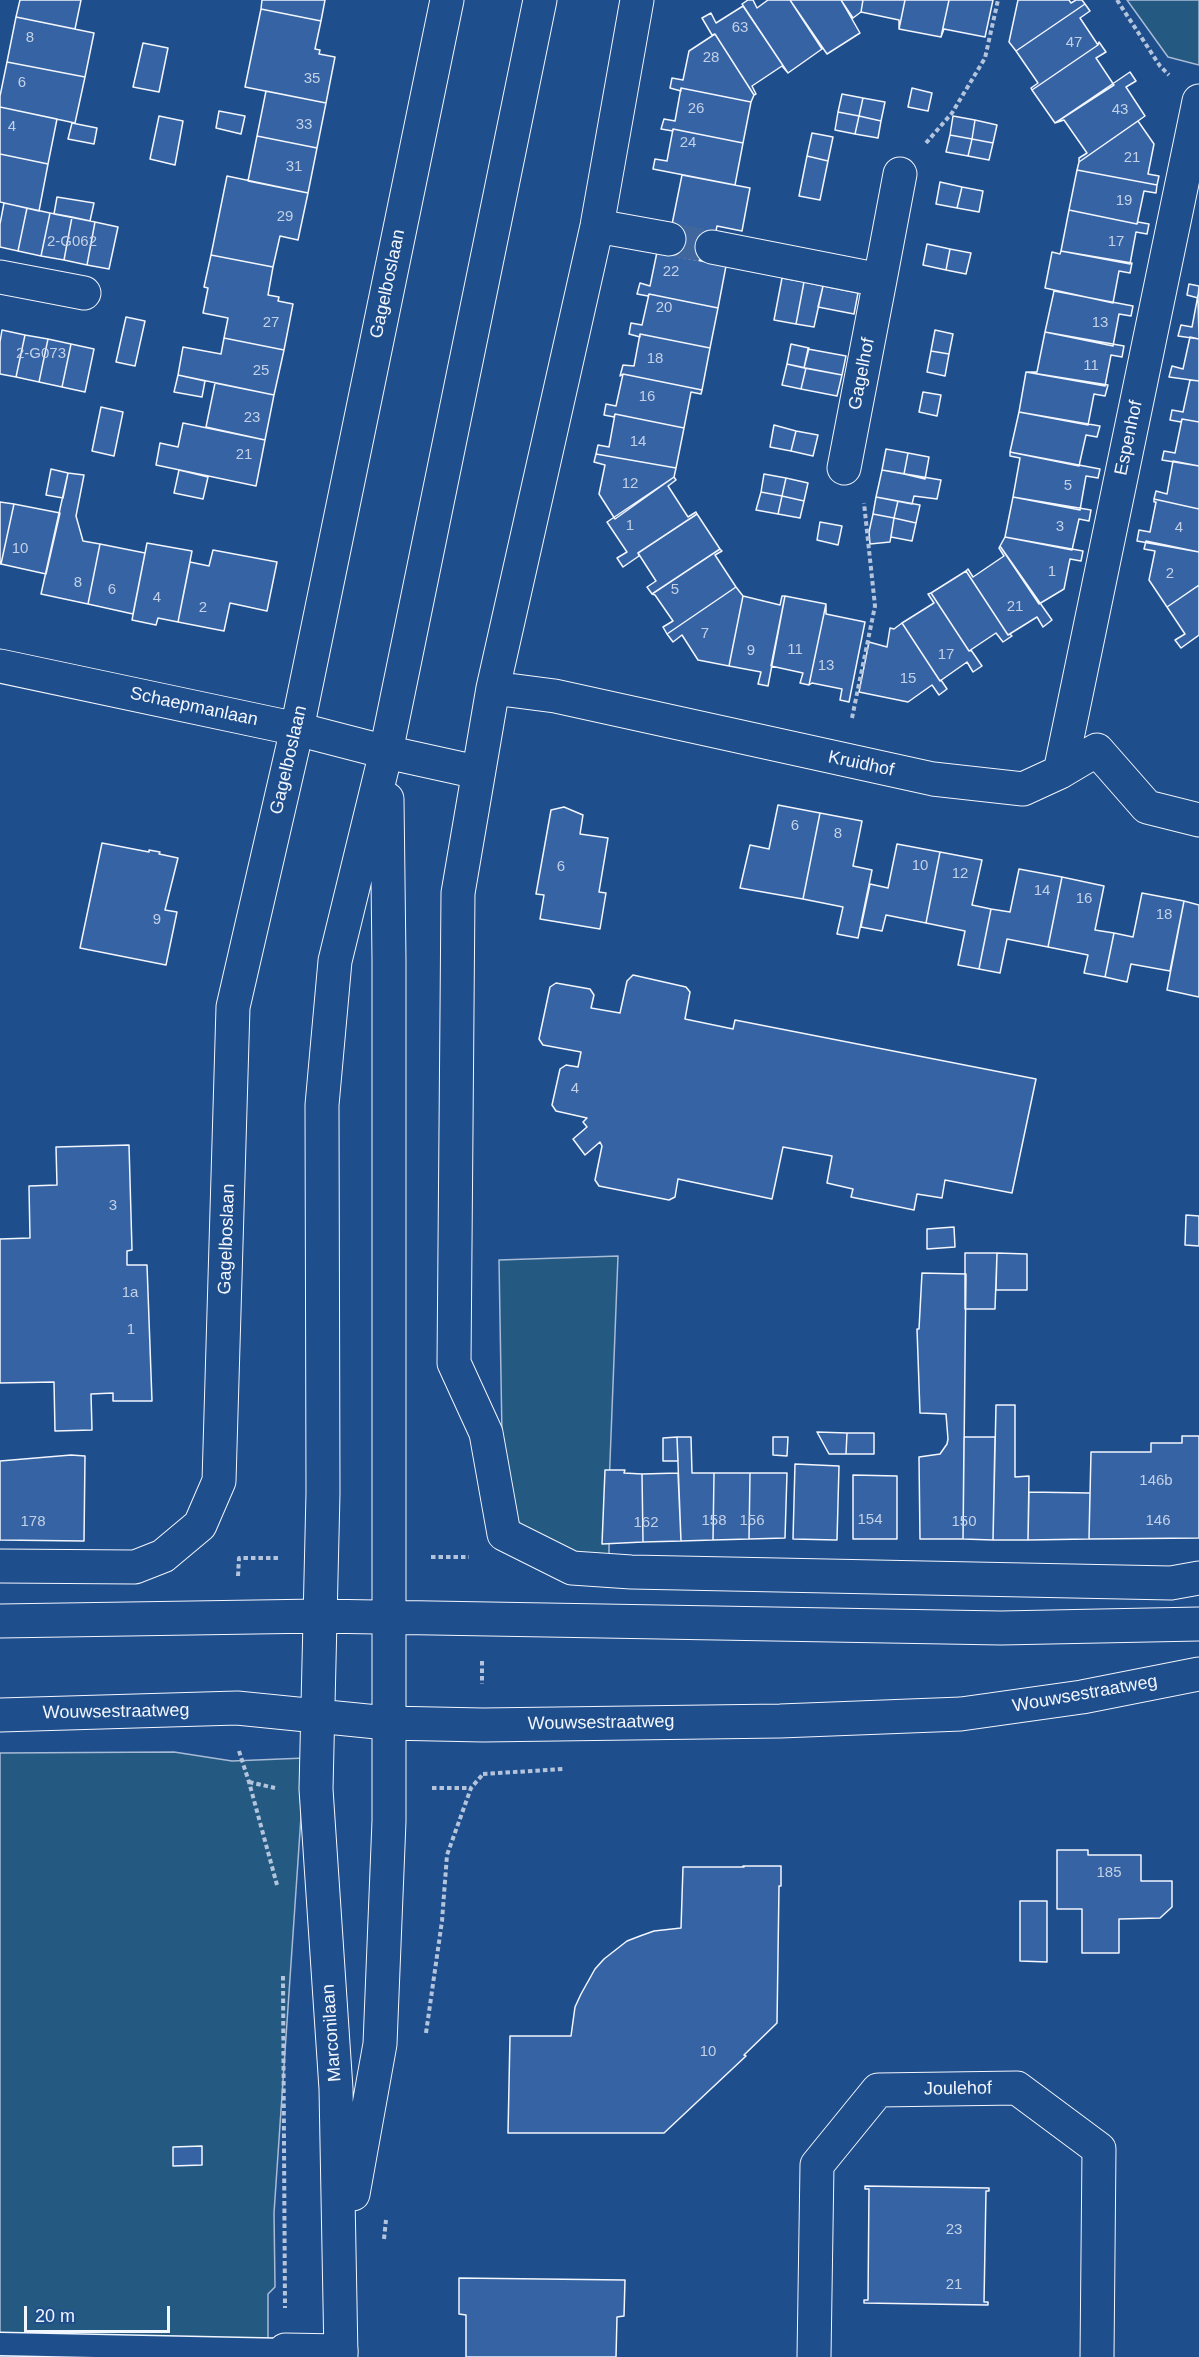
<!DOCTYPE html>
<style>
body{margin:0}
#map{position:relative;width:1199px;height:2357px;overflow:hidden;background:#1f4e8c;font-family:Arial,sans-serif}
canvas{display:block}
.scale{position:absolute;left:24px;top:2306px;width:146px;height:27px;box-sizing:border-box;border:3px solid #f2f6ff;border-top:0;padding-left:8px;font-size:18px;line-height:21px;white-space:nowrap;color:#f2f6ff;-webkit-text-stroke:4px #1f4e8c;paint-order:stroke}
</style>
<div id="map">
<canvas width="1199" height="2357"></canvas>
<div class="scale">20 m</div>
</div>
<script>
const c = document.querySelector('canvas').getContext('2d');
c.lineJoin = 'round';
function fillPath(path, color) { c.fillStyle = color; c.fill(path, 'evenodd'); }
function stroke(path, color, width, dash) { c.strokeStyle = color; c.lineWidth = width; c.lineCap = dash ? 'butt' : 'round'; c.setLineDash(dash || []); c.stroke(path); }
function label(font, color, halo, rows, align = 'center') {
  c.font = font + ' Arial,sans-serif'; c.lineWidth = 4.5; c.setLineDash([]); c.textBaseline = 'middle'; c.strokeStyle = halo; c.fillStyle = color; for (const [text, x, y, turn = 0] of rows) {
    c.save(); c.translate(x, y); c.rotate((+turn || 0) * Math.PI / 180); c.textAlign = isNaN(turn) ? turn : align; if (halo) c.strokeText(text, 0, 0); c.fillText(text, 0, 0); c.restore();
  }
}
const green = new Path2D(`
 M 1127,0 L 1199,0 L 1199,65 L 1168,57 Z
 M 618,1256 L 609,1487 L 609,1562 L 531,1543 L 507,1528 L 503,1494 L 499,1260 Z
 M 174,1752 L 232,1761 L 305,1758 L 274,2213 L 275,2287 L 268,2294 L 268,2357 L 0,2357 L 0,1753 Z`);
fillPath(green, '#245a82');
stroke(green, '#a8bbd7', 1.5);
const building = new Path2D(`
 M 20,0 L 81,0 L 75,29 L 16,17 Z
 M 262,0 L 325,0 L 321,21 L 261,9 Z
 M 748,0 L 753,0 L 757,8 L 768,0 L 790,0 L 822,49 L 788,73 L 742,4 Z
 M 790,0 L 841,0 L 860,33 L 827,54 Z
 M 841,0 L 863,0 L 861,12 L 853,18 Z
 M 863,0 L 905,0 L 899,29 L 899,20 L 861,12 Z
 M 905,0 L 949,0 L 941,37 L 899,29 Z
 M 949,0 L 993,0 L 985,37 L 944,29 L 941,37 Z
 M 1018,0 L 1069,0 L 1071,3 L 1076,0 L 1082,0 L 1085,4 L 1016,51 L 1009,42 Z
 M 1085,4 L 1090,11 L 1080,18 L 1098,45 L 1032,90 L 1031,88 L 1038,83 L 1016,51 Z
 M 743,6 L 788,73 L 782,66 L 752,86 L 756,94 L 754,95 L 715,34 L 712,35 L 702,18 L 711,13 L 716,23 Z
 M 261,9 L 321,21 L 315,49 L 320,50 L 319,54 L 335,57 L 326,103 L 245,87 Z
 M 16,17 L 94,33 L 85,77 L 7,62 Z
 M 715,34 L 754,95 L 751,102 L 681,88 L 681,91 L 670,88 L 672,78 L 683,80 L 689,51 Z
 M 1099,42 L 1106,52 L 1096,58 L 1114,85 L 1055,123 L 1032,90 L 1098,45 Z
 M 143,43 L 168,48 L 159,92 L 133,87 Z
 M 7,62 L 85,77 L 75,123 L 0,107 L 0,96 Z
 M 1130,72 L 1136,81 L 1126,87 L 1145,116 L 1079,162 L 1079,158 L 1087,153 L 1064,120 L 1055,123 Z
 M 681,88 L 751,102 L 743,143 L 673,129 L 673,131 L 661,129 L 664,119 L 675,121 Z
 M 912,88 L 932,93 L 928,111 L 908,107 Z
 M 266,91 L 326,103 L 317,148 L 257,136 Z
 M 842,94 L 863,98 L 859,116 L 838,112 Z
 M 863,98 L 885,102 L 881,121 L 859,116 Z
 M 0,107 L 57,119 L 48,164 L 0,154 Z
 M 219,111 L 245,116 L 241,134 L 216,128 Z
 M 838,112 L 859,116 L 855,134 L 835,130 Z
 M 159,116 L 183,121 L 175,165 L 150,159 Z
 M 859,116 L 881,121 L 878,138 L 855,134 Z
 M 953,116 L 975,120 L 972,139 L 950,135 Z
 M 975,120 L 997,125 L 993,143 L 972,139 Z
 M 1138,121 L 1154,144 L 1148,174 L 1159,176 L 1157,185 L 1077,170 L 1079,162 Z
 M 72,123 L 97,128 L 94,144 L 68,139 Z
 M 673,129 L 743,143 L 735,185 L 653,169 L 655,159 L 667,161 Z
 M 812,133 L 833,137 L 828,161 L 807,156 Z
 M 950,135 L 972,139 L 968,156 L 946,152 Z
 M 257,136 L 317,148 L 308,193 L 248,181 Z
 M 972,139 L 993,143 L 989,160 L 968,156 Z
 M 0,154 L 48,164 L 39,211 L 0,202 Z
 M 807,156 L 828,161 L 820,200 L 799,196 Z
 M 1077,170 L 1157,185 L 1156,193 L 1144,191 L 1137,224 L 1069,210 Z
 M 682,175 L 750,188 L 742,231 L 717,226 L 710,262 L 666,254 Z
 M 227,176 L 308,193 L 298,240 L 280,236 L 273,267 L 211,255 Z
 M 940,182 L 962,187 L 957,208 L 936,204 Z
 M 962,187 L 983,191 L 979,212 L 957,208 Z
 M 57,197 L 94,203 L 90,221 L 54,214 Z
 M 4,203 L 27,208 L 18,251 L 0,247 L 0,224 Z
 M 27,208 L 50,213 L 41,256 L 18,251 Z
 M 1069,210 L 1137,224 L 1138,222 L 1149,224 L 1147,234 L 1136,232 L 1130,264 L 1061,251 Z
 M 50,213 L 72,217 L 64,260 L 41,256 Z
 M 72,217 L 95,222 L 87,265 L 64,260 Z
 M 95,222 L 118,227 L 109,269 L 87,265 Z
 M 927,244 L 950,249 L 946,270 L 923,265 Z
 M 950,249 L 971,253 L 966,274 L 946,270 Z
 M 1061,251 L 1132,263 L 1130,273 L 1119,271 L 1113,303 L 1045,288 L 1052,252 L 1060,254 Z
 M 657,252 L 726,266 L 718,308 L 649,294 L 648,296 L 637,294 L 640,283 L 650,286 Z
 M 211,255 L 273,267 L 268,295 L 279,297 L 278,301 L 293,304 L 284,350 L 224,338 L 228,318 L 203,313 L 208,288 L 204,287 Z
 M 782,278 L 804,282 L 796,324 L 774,320 Z
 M 804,282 L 823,286 L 814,327 L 796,324 Z
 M 1189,284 L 1199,286 L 1198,298 L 1187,295 Z
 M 823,286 L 858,293 L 854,314 L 818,307 Z
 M 1054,291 L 1133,306 L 1131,316 L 1119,314 L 1113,346 L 1045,332 Z
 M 649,294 L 718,308 L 710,348 L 640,334 L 640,337 L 629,334 L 631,323 L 642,325 Z
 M 1198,295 L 1199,339 L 1178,336 L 1181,325 L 1192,327 Z
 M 126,317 L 145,321 L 135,366 L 116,362 Z
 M 2,330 L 25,335 L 16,377 L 0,374 L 0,342 Z
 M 935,330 L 953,334 L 949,354 L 931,351 Z
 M 1045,332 L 1124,346 L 1122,357 L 1111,355 L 1105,386 L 1026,372 L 1037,372 Z
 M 640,334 L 710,348 L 702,390 L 623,374 L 620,376 L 623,365 L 634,366 Z
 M 25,335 L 48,339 L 39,382 L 16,377 Z
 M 1190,337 L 1199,339 L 1199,381 L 1169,377 L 1172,366 L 1183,369 Z
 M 224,338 L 284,350 L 274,395 L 178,375 L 183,347 L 221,354 Z
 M 48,339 L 71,344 L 62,387 L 39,382 Z
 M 71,344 L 94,349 L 85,392 L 62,387 Z
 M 791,344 L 809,348 L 804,368 L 787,364 Z
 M 808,349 L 846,356 L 842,375 L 804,368 Z
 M 931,351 L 949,354 L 945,376 L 927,372 Z
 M 787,364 L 806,368 L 801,389 L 782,385 Z
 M 806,368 L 842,375 L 837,396 L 801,389 Z
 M 1026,372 L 1108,385 L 1105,396 L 1094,394 L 1088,425 L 1019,412 Z
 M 623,374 L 702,390 L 701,394 L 691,392 L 684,428 L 615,414 L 614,417 L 604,415 L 606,404 L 616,406 Z
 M 178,375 L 205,381 L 202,397 L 174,392 Z
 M 1190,380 L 1199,381 L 1199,422 L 1182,419 L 1181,422 L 1170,420 L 1172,410 L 1183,412 Z
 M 215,383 L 274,395 L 265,440 L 206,427 Z
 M 923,392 L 941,395 L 937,416 L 919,412 Z
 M 101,407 L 123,412 L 114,456 L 92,451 Z
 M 1019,412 L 1100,426 L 1097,437 L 1086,435 L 1079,466 L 1010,452 Z
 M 615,414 L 684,428 L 676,468 L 596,454 L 598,445 L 609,447 Z
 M 1182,419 L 1199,422 L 1199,466 L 1162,460 L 1164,451 L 1175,453 Z
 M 183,423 L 265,440 L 256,486 L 156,465 L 160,443 L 178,447 Z
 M 774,425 L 796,431 L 791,451 L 770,447 Z
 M 796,431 L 818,435 L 813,456 L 791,451 Z
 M 886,449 L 908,453 L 904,474 L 882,470 Z
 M 1010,452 L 1100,469 L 1098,478 L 1086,476 L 1080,510 L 1013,497 L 1020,458 L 1010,456 Z
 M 908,453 L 929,457 L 925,479 L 904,474 Z
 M 596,454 L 676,468 L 674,477 L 615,519 L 599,494 L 605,465 L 594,462 Z
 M 1173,461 L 1199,466 L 1199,509 L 1154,499 L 1156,491 L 1167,494 Z
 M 51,469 L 68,473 L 63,498 L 46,495 Z
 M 179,470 L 208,477 L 203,499 L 174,493 Z
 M 882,470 L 941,480 L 937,499 L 914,496 L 912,504 L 876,497 Z
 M 68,473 L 84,475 L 76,516 L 83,541 L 100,544 L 88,604 L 41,594 Z
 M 764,474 L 786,478 L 782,496 L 761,492 Z
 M 674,477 L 676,480 L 668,486 L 688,517 L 696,512 L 697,514 L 638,553 L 639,556 L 623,567 L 617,558 L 627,552 L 607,522 Z
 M 786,478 L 808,483 L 804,501 L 782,496 Z
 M 761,492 L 782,496 L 778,514 L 756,510 Z
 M 782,496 L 804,501 L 800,518 L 778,514 Z
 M 876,497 L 898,501 L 894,518 L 873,514 Z
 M 1013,497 L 1091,510 L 1089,521 L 1079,519 L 1072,550 L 1005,537 Z
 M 1154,499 L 1199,509 L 1199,552 L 1137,541 L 1139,530 L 1150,532 L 1156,502 L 1154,502 Z
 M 898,501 L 920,505 L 916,523 L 894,518 Z
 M 0,502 L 14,504 L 1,564 L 0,564 Z
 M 14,504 L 60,513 L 46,574 L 1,564 Z
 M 697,514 L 720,549 L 652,594 L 647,587 L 656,581 L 638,553 Z
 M 873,514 L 894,518 L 890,542 L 870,544 L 869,532 Z
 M 894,518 L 916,523 L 912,541 L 891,537 Z
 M 820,522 L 842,526 L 838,545 L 817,540 Z
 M 1005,537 L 1083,551 L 1081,561 L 1070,559 L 1064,589 L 1039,604 L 1000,546 Z
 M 1146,541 L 1199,552 L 1199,585 L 1167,607 L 1149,580 L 1155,551 L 1144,549 Z
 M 147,543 L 192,551 L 178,622 L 158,618 L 156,625 L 132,620 Z
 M 100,544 L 145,553 L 133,614 L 88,604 Z
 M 1000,546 L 1052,620 L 1043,627 L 1037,617 L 1008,635 L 966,571 L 968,569 L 973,577 L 1004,556 L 999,548 Z
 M 720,549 L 722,551 L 715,555 L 736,587 L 667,634 L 663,627 L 673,621 L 655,595 L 652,594 Z
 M 213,550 L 277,562 L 267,611 L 230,603 L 224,631 L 178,622 L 190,562 L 209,566 Z
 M 966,571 L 1008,635 L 1010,634 L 1012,636 L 1003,642 L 996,633 L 969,651 L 931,593 Z
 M 1199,585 L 1199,635 L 1181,648 L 1175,640 L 1185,634 L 1167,607 Z
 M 736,587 L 743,596 L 729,666 L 698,660 L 682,635 L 673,642 L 667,634 Z
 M 931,593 L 969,651 L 971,650 L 982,666 L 973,672 L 967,662 L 940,681 L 902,623 L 934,603 L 928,594 Z
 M 743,596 L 780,605 L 782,596 L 785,596 L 768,686 L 758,684 L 761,672 L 729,666 Z
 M 785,596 L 826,604 L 809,685 L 800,683 L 803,673 L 771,666 Z
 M 826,604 L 826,614 L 865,622 L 849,702 L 840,700 L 842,689 L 812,683 L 809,685 Z
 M 902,623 L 940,681 L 941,680 L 947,689 L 939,695 L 932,685 L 908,702 L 859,692 L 869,642 L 887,647 L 890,628 L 894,629 Z
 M 778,805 L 820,813 L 803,899 L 740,888 L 750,845 L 769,849 Z
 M 564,807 L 583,815 L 580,834 L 608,838 L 599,892 L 606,893 L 600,929 L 540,919 L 544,895 L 536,894 L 551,810 Z
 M 820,813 L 862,821 L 853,866 L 872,870 L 858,938 L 837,934 L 843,907 L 803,899 Z
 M 102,843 L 149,852 L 149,850 L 160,852 L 159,854 L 178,858 L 165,910 L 177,912 L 166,965 L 80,948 Z
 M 897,844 L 940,852 L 926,923 L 886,915 L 882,931 L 861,927 L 870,884 L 888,888 Z
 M 940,852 L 982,860 L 972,905 L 991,909 L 979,969 L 958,965 L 965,931 L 926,923 Z
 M 1019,869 L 1062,877 L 1048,947 L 1007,939 L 1000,973 L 979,969 L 991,909 L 1010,912 Z
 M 1062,877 L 1104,886 L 1095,930 L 1114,933 L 1105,977 L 1084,973 L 1088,955 L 1048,947 Z
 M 1142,893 L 1184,901 L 1170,971 L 1131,964 L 1127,982 L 1105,977 L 1114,933 L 1133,937 Z
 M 1184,901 L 1199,905 L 1199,997 L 1167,990 Z
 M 633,975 L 686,987 L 690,992 L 685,1019 L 733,1029 L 735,1020 L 1036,1079 L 1012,1193 L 945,1180 L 942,1198 L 917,1194 L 914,1210 L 851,1197 L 853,1189 L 827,1183 L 832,1156 L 783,1147 L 772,1199 L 678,1179 L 675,1197 L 669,1200 L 599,1186 L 595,1180 L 602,1146 L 600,1142 L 585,1155 L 573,1139 L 587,1127 L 583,1122 L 587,1118 L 556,1111 L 552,1105 L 560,1069 L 566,1065 L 578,1067 L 581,1052 L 543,1045 L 539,1039 L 550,987 L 556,983 L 590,989 L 594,995 L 591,1008 L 620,1013 L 627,981 Z
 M 129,1145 L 132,1250 L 127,1251 L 127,1265 L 147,1265 L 152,1401 L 113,1401 L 113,1393 L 91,1394 L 92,1430 L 55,1431 L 54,1382 L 0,1383 L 0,1239 L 30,1238 L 29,1186 L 57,1185 L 56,1147 Z
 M 1186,1215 L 1199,1216 L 1199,1246 L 1185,1245 Z
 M 954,1227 L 955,1247 L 927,1249 L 927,1229 Z
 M 965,1253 L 997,1253 L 995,1309 L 965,1309 Z
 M 997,1253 L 1027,1254 L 1027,1290 L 996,1290 Z
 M 922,1273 L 966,1274 L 963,1539 L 920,1539 L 919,1457 L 940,1454 L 947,1444 L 948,1439 L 946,1414 L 920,1413 L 917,1329 L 919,1329 Z
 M 996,1405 L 1015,1405 L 1015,1477 L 1029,1476 L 1028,1540 L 993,1540 Z
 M 817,1432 L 847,1433 L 846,1454 L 829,1454 Z
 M 847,1433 L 874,1433 L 874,1454 L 846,1454 Z
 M 1182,1436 L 1199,1436 L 1199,1538 L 1089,1539 L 1091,1452 L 1151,1452 L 1151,1443 L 1182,1443 Z
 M 677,1437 L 691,1437 L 692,1473 L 714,1473 L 713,1540 L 681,1541 Z
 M 677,1437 L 678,1461 L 663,1461 L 663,1438 Z
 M 773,1437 L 788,1437 L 787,1456 L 773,1455 Z
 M 964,1437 L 995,1437 L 993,1540 L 963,1539 Z
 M 71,1455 L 85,1456 L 84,1541 L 0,1540 L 0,1461 Z
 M 795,1464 L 839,1466 L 837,1540 L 793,1539 Z
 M 605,1470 L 625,1470 L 624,1473 L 642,1474 L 643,1542 L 602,1544 Z
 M 678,1473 L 681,1541 L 643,1542 L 642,1474 Z
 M 714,1473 L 750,1473 L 749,1539 L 713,1540 Z
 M 750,1473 L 787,1473 L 785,1538 L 749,1539 Z
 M 853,1475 L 897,1476 L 897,1539 L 853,1539 Z
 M 1029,1492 L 1090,1493 L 1089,1539 L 1028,1540 Z
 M 1057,1850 L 1088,1850 L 1088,1855 L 1141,1855 L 1141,1881 L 1172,1881 L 1172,1907 L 1160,1918 L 1119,1919 L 1119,1953 L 1082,1953 L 1082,1909 L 1057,1909 Z
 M 743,1866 L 781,1866 L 781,1886 L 779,1886 L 777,2023 L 744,2055 L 746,2056 L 664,2133 L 508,2133 L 510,2036 L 571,2036 L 575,2007 L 581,1994 L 595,1969 L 604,1959 L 627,1941 L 640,1936 L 654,1931 L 681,1928 L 683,1867 L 744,1867 Z
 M 1020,1901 L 1047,1901 L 1047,1962 L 1020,1961 Z
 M 202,2146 L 202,2165 L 173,2166 L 173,2147 Z
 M 865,2186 L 989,2188 L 989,2191 L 986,2191 L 984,2302 L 988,2302 L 988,2305 L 864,2303 L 864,2300 L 868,2300 L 869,2189 L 865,2189 Z
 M 459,2278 L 625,2280 L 624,2316 L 617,2317 L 616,2357 L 466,2357 L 466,2315 L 459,2314 Z`);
fillPath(building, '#3563a3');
stroke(building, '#f2f6ff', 1.5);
stroke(new Path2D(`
 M 669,239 L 712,247`), '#3f679d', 33, [33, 16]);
const lane = new Path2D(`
 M 0,2344 L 285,2350`);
const street = new Path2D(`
 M 637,0 L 597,226 L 493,688 L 458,893 L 454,1363 L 486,1433 L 504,1534 L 572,1568 L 631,1572 L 1171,1583 L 1199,1578
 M 597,226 L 669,239
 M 712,247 L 880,280 L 844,468
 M 0,277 L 84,293
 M 880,280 L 900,174
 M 0,666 L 297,729 L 386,752 L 477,772
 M 493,688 L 555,696 L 933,779 L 1023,789 L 1060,772 L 1097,750 L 1147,807 L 1199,820
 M 1060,772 L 1199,101
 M 0,1566 L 135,1567 L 163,1556 L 200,1525 L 219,1481 L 233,1007 L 297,729 L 447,0
 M 285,2350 L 341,2351
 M 814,2357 L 817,2165 L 878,2090 L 1017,2088 L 1099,2149 L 1097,2357`);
const secondary = new Path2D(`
 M 0,1621 L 319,1616 L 1001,1628 L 1199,1624
 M 0,1715 L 237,1708 L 387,1723 L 483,1725 L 780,1721 L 961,1714 L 1082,1697 L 1199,1674
 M 353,2194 L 380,2044 L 389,1821 L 389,960 L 387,799
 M 341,2357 L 336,2089 L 316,1789 L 323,1493 L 322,1105 L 335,961 L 386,752 L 540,0`);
stroke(lane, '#f2f6ff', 25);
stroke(street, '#f2f6ff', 35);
stroke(secondary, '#f2f6ff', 35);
stroke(new Path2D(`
 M 1117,0 L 1160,66 L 1169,75
 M 926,143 L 952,113 L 985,58 L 998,0
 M 852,718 L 875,606 L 864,503
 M 431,1557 L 469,1557
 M 238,1576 L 239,1558 L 280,1558
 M 482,1661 L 482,1684
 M 239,1751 L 249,1782 L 277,1885
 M 483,1774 L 563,1769
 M 249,1782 L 275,1788
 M 432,1788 L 471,1788
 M 283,1976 L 285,2308
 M 426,2033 L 442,1921 L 447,1855 L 471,1788 L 483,1774
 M 384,2239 L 386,2220`), '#b3c4dc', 4, [4.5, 3]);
stroke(lane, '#1f4e8c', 22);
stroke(street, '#1f4e8c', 33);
stroke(secondary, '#1f4e8c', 33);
label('15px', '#c3d1e8', null, [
 ["63",740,28],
 ["8",30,38],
 ["47",1074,43],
 ["28",711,58],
 ["35",312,79],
 ["6",22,83],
 ["26",696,109],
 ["43",1120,110],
 ["33",304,125],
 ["4",12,127],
 ["24",688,143],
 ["21",1132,158],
 ["31",294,167],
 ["19",1124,201],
 ["29",285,217],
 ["2-G062",72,242],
 ["17",1116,242],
 ["22",671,272],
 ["20",664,308],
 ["27",271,323],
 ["13",1100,323],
 ["2-G073",41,354],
 ["18",655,359],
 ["11",1091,366],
 ["25",261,371],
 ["16",647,397],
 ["23",252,418],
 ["14",638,442],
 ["21",244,455],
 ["12",630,484],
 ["5",1068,486],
 ["1",630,526],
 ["3",1060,527],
 ["4",1179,528],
 ["10",20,549],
 ["1",1052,572],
 ["2",1170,574],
 ["8",78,583],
 ["6",112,590],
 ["5",675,590],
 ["4",157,598],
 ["21",1015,607],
 ["2",203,608],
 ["7",705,634],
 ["11",795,650],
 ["9",751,651],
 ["17",946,655],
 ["13",826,666],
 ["15",908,679],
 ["6",795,826],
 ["8",838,834],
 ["10",920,866],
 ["6",561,867],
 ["12",960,874],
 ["14",1042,891],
 ["16",1084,899],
 ["18",1164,915],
 ["9",157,920],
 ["4",575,1089],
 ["3",113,1206],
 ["1a",130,1293],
 ["1",131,1330],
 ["146b",1156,1481],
 ["154",870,1520],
 ["158",714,1521],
 ["156",752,1521],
 ["146",1158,1521],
 ["178",33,1522],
 ["150",964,1522],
 ["162",646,1523],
 ["185",1109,1873],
 ["10",708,2052],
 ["23",954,2230],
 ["21",954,2285]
]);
label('18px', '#f2f6ff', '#1f4e8c', [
 ["Gagelboslaan",388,284,-78],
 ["Gagelhof",862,374,-79],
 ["Espenhof",1129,438,-78],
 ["Schaepmanlaan",194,707,12],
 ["Gagelboslaan",289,760,-77],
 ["Kruidhof",861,764,12],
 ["Gagelboslaan",227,1239,-88],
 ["Wouwsestraatweg",1085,1694,-10],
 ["Wouwsestraatweg",116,1712,-1],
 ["Wouwsestraatweg",601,1723,-1],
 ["Marconilaan",332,2033,-94],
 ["Joulehof",958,2089,-1]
]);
</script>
